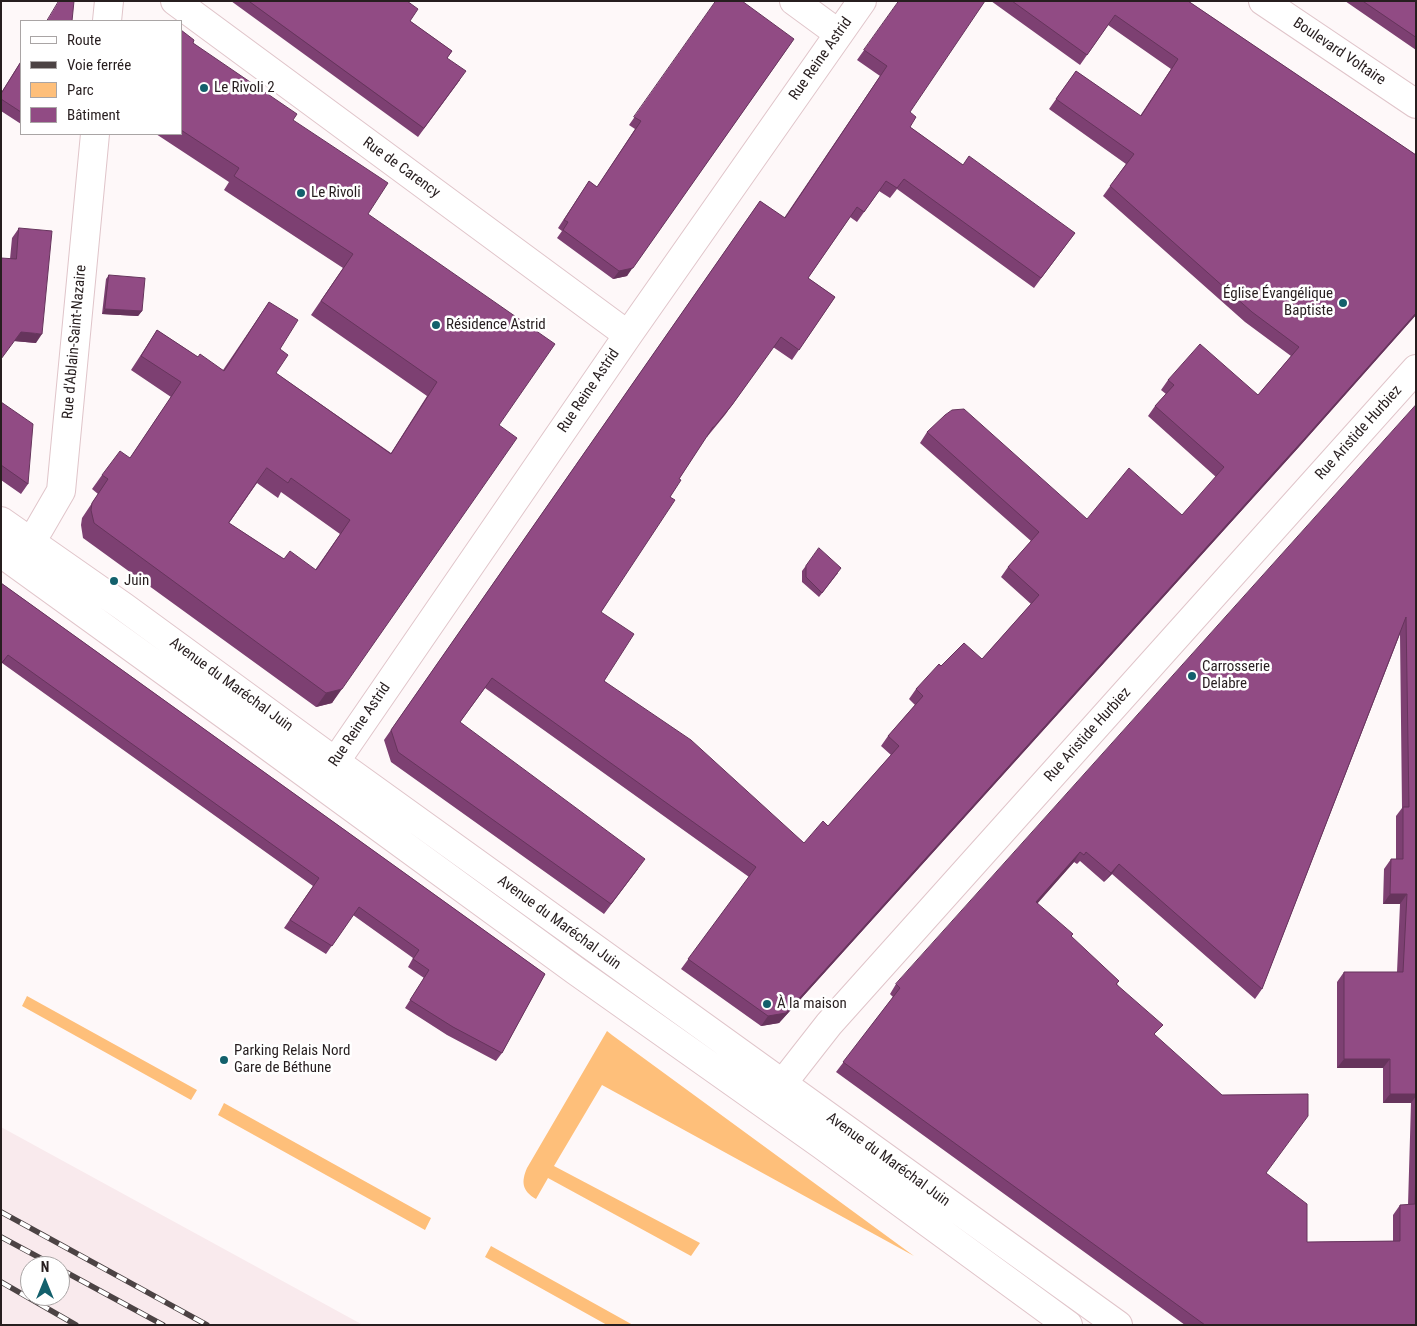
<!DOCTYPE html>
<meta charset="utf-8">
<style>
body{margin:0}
#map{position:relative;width:1417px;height:1326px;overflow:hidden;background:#fef8f9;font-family:"Roboto Condensed",sans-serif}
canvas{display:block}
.frame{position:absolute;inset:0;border:2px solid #271e1f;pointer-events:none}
.legend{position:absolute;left:20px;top:20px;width:162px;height:115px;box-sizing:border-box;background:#fff;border:1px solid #a9a5a5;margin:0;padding:6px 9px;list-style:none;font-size:15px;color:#271e1f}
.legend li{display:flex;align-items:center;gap:10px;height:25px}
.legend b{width:25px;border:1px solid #a9a5a5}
.north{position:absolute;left:20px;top:1256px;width:50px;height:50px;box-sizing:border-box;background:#fff;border:1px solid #a9a5a5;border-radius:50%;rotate:0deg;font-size:14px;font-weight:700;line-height:20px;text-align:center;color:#271e1f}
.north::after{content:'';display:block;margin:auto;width:18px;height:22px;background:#13606c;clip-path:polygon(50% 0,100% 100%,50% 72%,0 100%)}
</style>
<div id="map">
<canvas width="1417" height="1326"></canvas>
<div class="frame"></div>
<ul class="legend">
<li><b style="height:6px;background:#fff"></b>Route</li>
<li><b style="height:6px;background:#4c4344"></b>Voie ferrée</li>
<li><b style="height:14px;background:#febf7a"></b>Parc</li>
<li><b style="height:14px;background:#914b84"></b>Bâtiment</li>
</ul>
<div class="north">N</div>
</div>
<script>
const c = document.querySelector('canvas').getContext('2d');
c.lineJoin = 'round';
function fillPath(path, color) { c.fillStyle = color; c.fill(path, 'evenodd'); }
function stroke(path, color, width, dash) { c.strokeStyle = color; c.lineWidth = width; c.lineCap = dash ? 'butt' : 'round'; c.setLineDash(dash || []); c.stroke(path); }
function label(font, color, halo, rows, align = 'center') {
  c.font = font + ' "Roboto Condensed",sans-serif'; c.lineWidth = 5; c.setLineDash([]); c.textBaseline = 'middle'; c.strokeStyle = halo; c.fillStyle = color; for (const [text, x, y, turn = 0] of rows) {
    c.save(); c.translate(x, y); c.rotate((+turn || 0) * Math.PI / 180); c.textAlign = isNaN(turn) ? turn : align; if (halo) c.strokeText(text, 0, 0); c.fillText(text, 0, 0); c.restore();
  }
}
fillPath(new Path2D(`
 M 1,1127 L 363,1325 L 1,1325 ZM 30,1266 L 60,1266 L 60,1296 L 30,1296 Z`), '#f9eaed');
fillPath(new Path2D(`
 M 27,996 L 197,1090 L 191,1100 L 22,1006 Z
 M 607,1031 L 612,1035 L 914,1256 L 602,1085 L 554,1166 L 700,1243 L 691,1256 L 548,1178 L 536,1199 C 522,1191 521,1182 527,1168 Z
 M 224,1103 L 431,1218 L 425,1230 L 218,1115 Z
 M 491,1246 L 633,1325 L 607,1325 L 485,1257 Z`), '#febf7a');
const minor = new Path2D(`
 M 175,1 L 628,335
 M 794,1 L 839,34
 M 1263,1 L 1416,104
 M 107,21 L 109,1
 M 16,559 L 39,529 L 61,491 L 95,134
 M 322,781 L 628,335 L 862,1
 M 768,1102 L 829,1024 L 1416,369`);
const major = new Path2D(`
 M 1,521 L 124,607 L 336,762 L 1118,1325
 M 1,553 L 246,730 L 576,971 L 822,1145 L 1068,1325`);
stroke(minor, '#e0c5ca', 30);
stroke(major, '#e0c5ca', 30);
stroke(minor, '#fff', 28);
stroke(major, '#fff', 28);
const rail = new Path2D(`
 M 1,1212 L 207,1325
 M 1,1237 L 55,1266
 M 60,1269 L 163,1325
 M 1,1282 L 76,1325`);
stroke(rail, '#4c4344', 5.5);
stroke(rail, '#fff', 4, [11]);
fillPath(new Path2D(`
 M 231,1 L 407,1 L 410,21 L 452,51 L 447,58 L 460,80 L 418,137 Z
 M 716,1 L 627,276 L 613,279 L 557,238 L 562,231 L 558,228 L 589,181 L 597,187 L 635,129 L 629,125 Z
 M 899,1 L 910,112 L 910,127 L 963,165 L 1075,233 L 1034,288 L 897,189 L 890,198 L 879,191 L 857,222 L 850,217 L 808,278 L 835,297 L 792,360 L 773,347 L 725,415 L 707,437 L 706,437 L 679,479 L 670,497 L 601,612 L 604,681 L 804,843 L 828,826 L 891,755 L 881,746 L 888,736 L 915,705 L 909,699 L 916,689 L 941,666 L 982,659 L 1031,604 L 1001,577 L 1008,567 L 1031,541 L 920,443 L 927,432 L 1087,519 L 1182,515 L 1216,477 L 1148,416 L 1155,406 L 1166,394 L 1161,390 L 1168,380 L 1258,395 L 1291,356 L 1245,322 L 1103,196 L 1126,164 L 1049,109 L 1076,71 L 1140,116 L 1171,69 L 1108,25 L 1080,65 L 991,1 L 1188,1 L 1416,155 L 1416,315 L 1298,448 L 779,1023 L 761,1026 L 681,969 L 749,877 L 485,688 L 460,722 L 638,869 L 604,914 L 391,762 L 384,740 L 760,201 L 784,218 L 880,76 L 857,60 Z
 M 1345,1 L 1416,1 L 1416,50 Z
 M 181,30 L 193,43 L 293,120 L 368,214 L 499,425 L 332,703 L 316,707 L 83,538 L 81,525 L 82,518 L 98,494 L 92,489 L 102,475 L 130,458 L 171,397 L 131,370 L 157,330 L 198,357 L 223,370 L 269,302 L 280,349 L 276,373 L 391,453 L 427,396 L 311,315 L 343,268 L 224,190 L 229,182 L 156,134 L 151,134 L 181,134 ZM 257,483 L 278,498 L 281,492 L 340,534 L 315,570 L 284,559 L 229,523 Z
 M 21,61 L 21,124 L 1,111 L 1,93 Z
 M 19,228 L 36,343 L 14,341 L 10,259 L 12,238 Z
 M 109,275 L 142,311 L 138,316 L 102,314 L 106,279 Z
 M 1,402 L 28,484 L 21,494 L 1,480 Z
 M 1416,405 L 1416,1325 L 1185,1325 L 836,1072 L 893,997 L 890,994 L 896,984 ZM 1400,634 L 1402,808 L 1396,816 L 1396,859 L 1391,859 L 1384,869 L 1383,904 L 1400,904 L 1397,972 L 1344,972 L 1337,982 L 1337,1068 L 1383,1068 L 1383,1103 L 1411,1103 L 1408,1205 L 1400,1205 L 1393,1215 L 1393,1241 L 1307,1242 L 1267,1174 L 1155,1035 L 1117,984 L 1119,981 L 1071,937 L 1037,903 L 1074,862 L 1077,864 L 1080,861 L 1104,882 L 1112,874 L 1255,999 L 1262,989 Z
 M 819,548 L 838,573 L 819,597 L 802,582 L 802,571 Z
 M 1,583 L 545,974 L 502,1053 L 496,1061 L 447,1035 L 405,1008 L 424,978 L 408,967 L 413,958 L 353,915 L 326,954 L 284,928 L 313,886 L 2,663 Z`), '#7d4072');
fillPath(new Path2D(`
 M 794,39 L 627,276 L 613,279 L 619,271 Z
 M 105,309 L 142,311 L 138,316 L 102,314 Z
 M 1416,313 L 1416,315 L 1298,448 L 779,1023 L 761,1026 L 768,1016 Z
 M 21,332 L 42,334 L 36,343 L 14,341 Z
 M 342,689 L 332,703 L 316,707 L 326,693 Z
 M 1080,852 L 1074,862 L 1030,912 L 1036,902 Z
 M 1119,864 L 1112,874 L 1104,882 L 1111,873 Z
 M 1390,894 L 1407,894 L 1400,904 L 1383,904 Z
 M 1344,1059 L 1390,1059 L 1383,1068 L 1337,1068 Z
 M 1390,1094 L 1416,1094 L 1416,1096 L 1411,1103 L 1383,1103 Z`), '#66345c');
const building = new Path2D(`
 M 59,1 L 74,1 L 72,21 L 47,21 Z
 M 249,1 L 407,1 L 418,9 L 410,21 L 452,51 L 447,58 L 466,71 L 424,128 Z
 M 716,1 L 742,1 L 794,39 L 633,268 L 619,271 L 563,230 L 568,222 L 564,220 L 589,181 L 597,187 L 641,121 L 634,117 Z
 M 899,1 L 985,1 L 910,112 L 916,117 L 910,127 L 963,165 L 969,156 L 1075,233 L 1041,278 L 904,179 L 897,188 L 886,181 L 864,212 L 857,207 L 808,278 L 835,297 L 799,350 L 781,337 L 732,405 L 714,427 L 713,427 L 679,479 L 681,480 L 670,497 L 675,500 L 601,612 L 634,634 L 604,681 L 691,740 L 804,843 L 823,821 L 828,826 L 899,746 L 888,736 L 923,696 L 916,689 L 939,664 L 941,666 L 964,643 L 982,659 L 1039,595 L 1008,567 L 1039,532 L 927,432 L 945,415 L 952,410 L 964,409 L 1087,519 L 1129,468 L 1182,515 L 1224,467 L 1155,406 L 1174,385 L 1168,380 L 1200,344 L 1258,395 L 1299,347 L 1252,312 L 1110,186 L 1134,154 L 1056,99 L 1076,71 L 1141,116 L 1178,59 L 1115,15 L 1087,55 L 1012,1 L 1188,1 L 1416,155 L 1416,313 L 1305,438 L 786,1013 L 768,1016 L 688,959 L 756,867 L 492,678 L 460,722 L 645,859 L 611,904 L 398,752 L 391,730 L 760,201 L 785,218 L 887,66 L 864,50 Z
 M 1363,1 L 1416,1 L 1416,37 Z
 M 181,30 L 194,40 L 193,43 L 297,114 L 293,120 L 388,183 L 368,214 L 555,344 L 499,425 L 517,438 L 342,689 L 326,693 L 94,523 L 91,510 L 92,503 L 108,479 L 102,475 L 120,451 L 130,458 L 181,382 L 141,356 L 157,330 L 198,357 L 200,354 L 224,371 L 269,302 L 298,320 L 280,349 L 288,355 L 276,373 L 391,454 L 437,382 L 321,301 L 353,254 L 234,176 L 239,168 L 181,130 ZM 267,468 L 288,483 L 291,478 L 350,520 L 316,570 L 290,551 L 284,559 L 229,523 Z
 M 21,62 L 21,112 L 1,99 L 1,94 Z
 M 19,228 L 52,231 L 42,334 L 21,332 L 1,359 L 1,258 L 16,259 Z
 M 109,275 L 145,278 L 142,311 L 105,309 Z
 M 1,402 L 33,424 L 28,484 L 1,465 Z
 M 1416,405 L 1416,1094 L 1390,1094 L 1390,1059 L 1344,1059 L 1344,972 L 1403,972 L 1407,894 L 1390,894 L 1391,859 L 1403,859 L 1403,807 L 1409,807 L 1406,617 L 1262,989 L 1119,864 L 1111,873 L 1086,852 L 1084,855 L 1080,852 L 1036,902 L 1073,934 L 1071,936 L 1119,981 L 1116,984 L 1163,1025 L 1154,1034 L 1222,1095 L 1308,1094 L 1308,1116 L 1266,1173 L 1307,1204 L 1307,1242 L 1400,1241 L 1400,1205 L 1415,1204 L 1416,1163 L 1416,1325 L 1205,1325 L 843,1062 L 900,988 L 896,984 Z
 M 819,548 L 841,568 L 822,593 L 806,577 L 806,566 Z
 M 1,583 L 545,974 L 502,1053 L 453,1027 L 410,1000 L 429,970 L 413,959 L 419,950 L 359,907 L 332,946 L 290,920 L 319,878 L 8,655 L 1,664 Z`);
fillPath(building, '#914b84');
stroke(building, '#66345c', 1);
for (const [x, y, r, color] of [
 [204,88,5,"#13606c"],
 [301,193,5,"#13606c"],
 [1343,303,5,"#13606c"],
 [436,325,5,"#13606c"],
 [114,581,5,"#13606c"],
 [1192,676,5,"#13606c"],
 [767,1004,5,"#13606c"],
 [224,1060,5,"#13606c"]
]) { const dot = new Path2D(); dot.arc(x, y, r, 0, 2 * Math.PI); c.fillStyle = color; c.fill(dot); stroke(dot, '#fff', 2); }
label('15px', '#271e1f', '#fff', [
 ["Boulevard Voltaire",1339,52,34],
 ["Rue Reine Astrid",821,59,-55],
 ["Rue de Carency",401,168,36],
 ["Rue d'Ablain-Saint-Nazaire",75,342,-85],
 ["Rue Reine Astrid",589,391,-56],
 ["Rue Aristide Hurbiez",1359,433,-48],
 ["Avenue du Maréchal Juin",231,685,36],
 ["Rue Reine Astrid",360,725,-56],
 ["Rue Aristide Hurbiez",1088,735,-48],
 ["Avenue du Maréchal Juin",559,923,36],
 ["Avenue du Maréchal Juin",888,1160,36]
]);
label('15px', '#271e1f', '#fff', [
 ["Le Rivoli 2",214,88],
 ["Le Rivoli",311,193],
 ["Église Évangélique",1333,294,"right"],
 ["Baptiste",1333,311,"right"],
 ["Résidence Astrid",446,325],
 ["Juin",124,581],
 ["Carrosserie",1202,667],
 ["Delabre",1202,684],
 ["À la maison",777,1004],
 ["Parking Relais Nord",234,1051],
 ["Gare de Béthune",234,1068]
], 'left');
</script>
